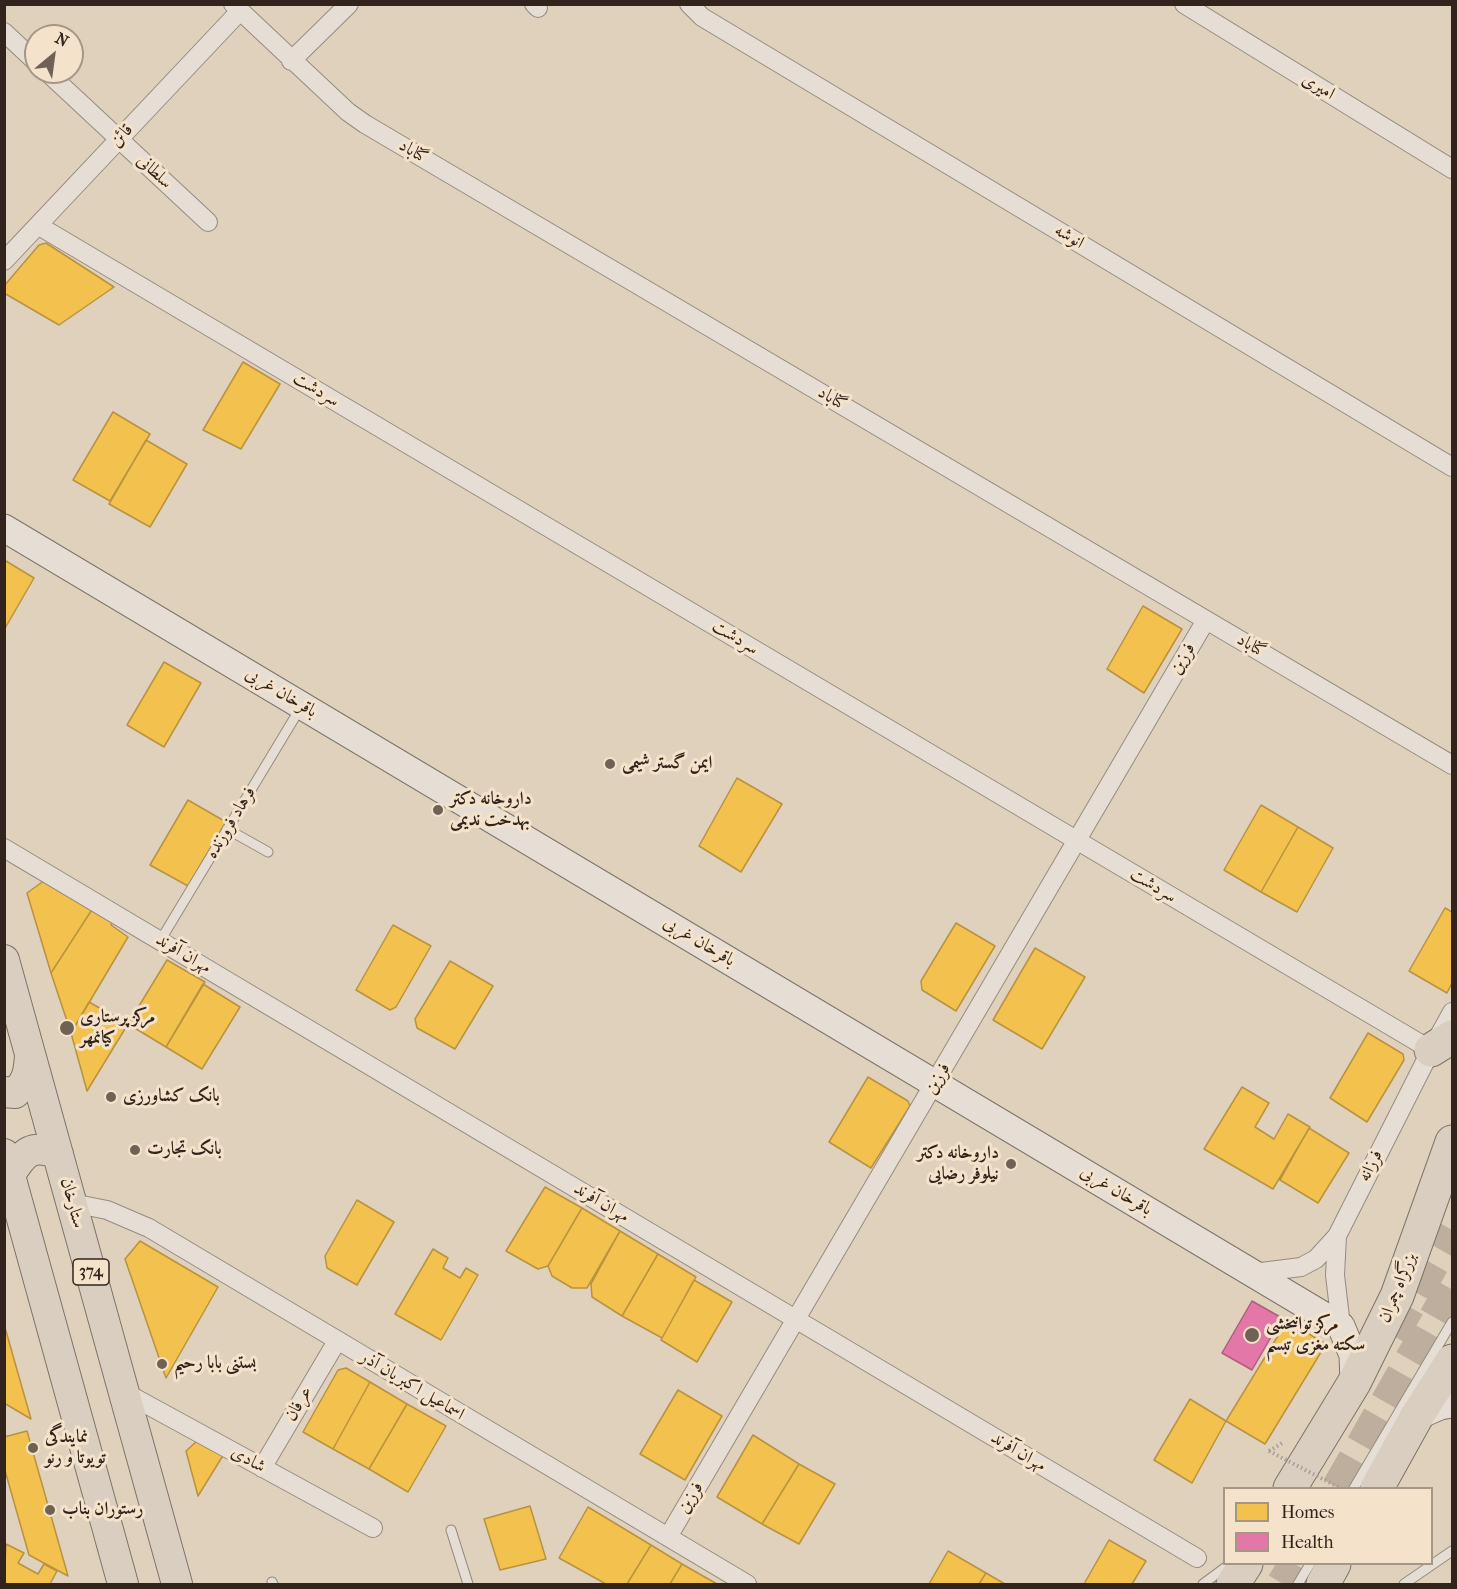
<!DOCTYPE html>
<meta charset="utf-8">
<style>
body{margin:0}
#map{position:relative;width:1457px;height:1589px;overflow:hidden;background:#e0d1bd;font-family:"IM FELL French Canon",serif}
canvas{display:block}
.frame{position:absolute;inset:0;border:6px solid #32241c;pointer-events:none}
.legend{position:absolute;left:1223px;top:1487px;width:210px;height:78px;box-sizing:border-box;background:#f4e2cb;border:2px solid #a69685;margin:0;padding:8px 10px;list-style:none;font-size:18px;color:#32241c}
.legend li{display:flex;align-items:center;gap:12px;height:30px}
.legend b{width:30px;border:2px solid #a69685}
.north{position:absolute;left:24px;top:24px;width:60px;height:60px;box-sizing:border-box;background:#f4e2cb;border:2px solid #a69685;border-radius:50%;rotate:29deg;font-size:16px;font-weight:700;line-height:24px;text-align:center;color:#32241c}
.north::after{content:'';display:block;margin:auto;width:21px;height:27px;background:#6f6154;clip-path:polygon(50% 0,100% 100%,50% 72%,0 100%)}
</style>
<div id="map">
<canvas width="1457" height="1589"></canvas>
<div class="frame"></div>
<ul class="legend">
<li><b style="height:16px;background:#f2c14e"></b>Homes</li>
<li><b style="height:16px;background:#e377a8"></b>Health</li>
</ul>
<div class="north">N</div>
</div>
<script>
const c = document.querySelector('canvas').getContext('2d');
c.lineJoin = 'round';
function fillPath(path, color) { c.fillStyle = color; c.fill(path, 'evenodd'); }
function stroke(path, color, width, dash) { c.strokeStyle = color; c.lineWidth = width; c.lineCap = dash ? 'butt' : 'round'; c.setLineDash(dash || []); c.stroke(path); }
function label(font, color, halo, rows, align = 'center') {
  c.font = font + ' "IM FELL French Canon",Amiri,serif'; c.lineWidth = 6; c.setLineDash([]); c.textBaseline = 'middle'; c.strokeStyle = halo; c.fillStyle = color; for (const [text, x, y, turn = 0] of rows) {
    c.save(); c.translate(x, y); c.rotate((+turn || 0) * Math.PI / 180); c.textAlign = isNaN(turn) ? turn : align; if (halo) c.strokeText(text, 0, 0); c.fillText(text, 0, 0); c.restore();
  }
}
const homes = new Path2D(`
 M 46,243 L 114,287 L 59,325 L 4,293 L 4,286 L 39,245 Z
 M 243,362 L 280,384 L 241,449 L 203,430 Z
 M 113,412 L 150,434 L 110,501 L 73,480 Z
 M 146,440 L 187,464 L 150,527 L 109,504 Z
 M 6,561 L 34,578 L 4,630 L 4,564 Z
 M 1143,606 L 1182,629 L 1144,693 L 1107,669 Z
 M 164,662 L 201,683 L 164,747 L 127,725 Z
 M 737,778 L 782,804 L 741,872 L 699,846 Z
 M 188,800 L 226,822 L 188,886 L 150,865 Z
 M 1261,805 L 1298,827 L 1261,892 L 1224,870 Z
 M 1298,827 L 1333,848 L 1297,912 L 1261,892 Z
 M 45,880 L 93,908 L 51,973 L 27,893 Z
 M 93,908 L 113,921 L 111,925 L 128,937 L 71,1033 L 51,973 Z
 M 1445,908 L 1452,912 L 1452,983 L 1447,993 L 1409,971 Z
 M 956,923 L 995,946 L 956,1011 L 922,990 L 921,981 Z
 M 393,925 L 431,946 L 396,1007 L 390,1010 L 356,990 Z
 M 1035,948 L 1085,977 L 1042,1049 L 993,1020 Z
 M 167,960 L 205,982 L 166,1047 L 128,1024 Z
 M 450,961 L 493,986 L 455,1049 L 417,1028 L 415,1019 Z
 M 203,984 L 240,1007 L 202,1069 L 166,1047 Z
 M 89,1002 L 128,1024 L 87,1091 L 71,1033 Z
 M 1368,1033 L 1403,1054 L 1404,1060 L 1367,1122 L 1330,1098 Z
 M 868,1077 L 908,1101 L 910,1106 L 871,1168 L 829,1142 Z
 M 1242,1087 L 1269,1103 L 1255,1127 L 1274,1139 L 1288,1114 L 1310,1127 L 1273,1189 L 1204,1149 Z
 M 1309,1128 L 1349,1153 L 1318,1203 L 1280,1180 Z
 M 545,1187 L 582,1208 L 548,1266 L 538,1269 L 506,1251 Z
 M 357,1200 L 394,1222 L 357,1285 L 327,1268 L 325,1256 Z
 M 582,1208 L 620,1231 L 587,1288 L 572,1288 L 552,1276 L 548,1266 Z
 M 620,1231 L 658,1254 L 622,1316 L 592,1297 L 591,1284 Z
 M 140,1241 L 218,1287 L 166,1378 L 125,1259 Z
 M 433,1249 L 448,1258 L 443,1268 L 460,1278 L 466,1268 L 478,1275 L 441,1340 L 395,1314 Z
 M 658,1254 L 696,1277 L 662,1338 L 622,1316 Z
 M 694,1280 L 732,1302 L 697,1362 L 661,1340 Z
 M 1287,1321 L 1326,1344 L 1265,1444 L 1226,1421 Z
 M 4,1324 L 31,1419 L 4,1403 Z
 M 346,1368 L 370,1382 L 333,1449 L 303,1432 L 338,1370 Z
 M 370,1382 L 407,1404 L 369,1469 L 333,1449 Z
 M 678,1390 L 722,1416 L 685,1480 L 640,1454 Z
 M 1190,1399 L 1226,1421 L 1192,1483 L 1154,1460 Z
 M 407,1404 L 446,1426 L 408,1492 L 369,1469 Z
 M 27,1431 L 68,1576 L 29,1555 L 4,1467 L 4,1437 Z
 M 753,1435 L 799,1464 L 762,1524 L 717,1497 Z
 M 198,1440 L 224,1454 L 198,1496 L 186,1451 Z
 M 799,1464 L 835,1484 L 799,1544 L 762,1524 Z
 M 530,1506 L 546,1559 L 500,1570 L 484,1519 Z
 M 588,1507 L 651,1545 L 627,1584 L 606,1584 L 559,1558 Z
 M 1109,1540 L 1146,1561 L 1132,1584 L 1084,1584 Z
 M 6,1544 L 24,1553 L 18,1563 L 38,1574 L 44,1564 L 57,1571 L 50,1584 L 4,1584 Z
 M 651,1545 L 682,1564 L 670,1584 L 627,1584 Z
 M 948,1551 L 986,1573 L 979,1584 L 929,1584 Z
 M 682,1564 L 717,1584 L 670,1584 Z
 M 986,1573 L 1005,1584 L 979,1584 Z`);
fillPath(homes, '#f2c14e');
stroke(homes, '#b8923f', 1.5);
const health = new Path2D(`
 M 1252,1301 L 1282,1318 L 1252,1370 L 1222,1353 Z`);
fillPath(health, '#e377a8');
stroke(health, '#ae5e7e', 1.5);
stroke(new Path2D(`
 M 1392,1335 L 1452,1230
 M 1338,1488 L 1452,1288
 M 1283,1584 L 1295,1564`), '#bdae9d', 33, [33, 16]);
const lane = new Path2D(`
 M 227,829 L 268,852
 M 160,941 L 301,707
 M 1354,1488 L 1452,1322
 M 451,1530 L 468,1584
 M 272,1582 L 273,1584
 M 1203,1584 L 1230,1564
 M 1298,1584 L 1310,1564
 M 1404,1584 L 1452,1551`);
const street = new Path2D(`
 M 233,4 L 348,112 L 365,124 L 1452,765
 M 534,4 L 538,8
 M 689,4 L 702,17 L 1452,467
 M 1184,4 L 1452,169
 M 4,32 L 36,62
 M 291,61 L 349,4
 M 47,72 L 208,222
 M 39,226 L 1431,1050
 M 4,261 L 240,11
 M 4,848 L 1197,1558
 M 72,1203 L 107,1210 L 149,1228 L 747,1584
 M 1337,1236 L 1335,1275 L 1341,1326
 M 1253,1273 L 1301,1267 L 1316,1259 L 1337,1236 L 1431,1050 L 1452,1012
 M 124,1392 L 373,1528
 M 262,1468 L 337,1341
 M 668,1537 L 1206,620`);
const secondary = new Path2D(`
 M 4,528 L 1341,1326 L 1353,1355 L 1354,1383
 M 1417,1416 L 1440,1406 L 1452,1404`);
const primary = new Path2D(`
 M 4,960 L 177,1584
 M 4,1092 L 15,1093 C 28,1081 29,1071 30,1055
 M 4,1154 L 123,1584
 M 11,1173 C 25,1151 32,1144 58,1154`);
const highway = new Path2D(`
 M 1431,1050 L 1452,1037
 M 1290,1488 L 1354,1383 L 1397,1296 L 1452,1142
 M 1377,1488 L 1417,1416 L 1452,1361
 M 1233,1584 L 1246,1564
 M 1323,1584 L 1334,1564`);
stroke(lane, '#958b7e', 11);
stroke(street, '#958b7e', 20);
stroke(secondary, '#7c7368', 29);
stroke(primary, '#7c7368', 32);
stroke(highway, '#7c7368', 35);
stroke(new Path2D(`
 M 1269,1451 L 1284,1442`), '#a59f97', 4, [1.5, 3]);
stroke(lane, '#e6ded4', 9);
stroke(street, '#e6ded4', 18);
stroke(secondary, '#e6ded4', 27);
stroke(primary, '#dacec0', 30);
stroke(highway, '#dacec0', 33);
stroke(new Path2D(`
 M 1269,1451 L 1340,1488`), '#a59f97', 4, [1.5, 3]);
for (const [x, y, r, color] of [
 [610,764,6,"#6f6154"],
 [438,810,6,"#6f6154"],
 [67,1028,8,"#6f6154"],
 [111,1097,6,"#6f6154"],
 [135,1150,6,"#6f6154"],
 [1011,1164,6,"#6f6154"],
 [1252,1335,8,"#6f6154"],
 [162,1364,6,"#6f6154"],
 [33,1448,6,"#6f6154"],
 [50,1510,6,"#6f6154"]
]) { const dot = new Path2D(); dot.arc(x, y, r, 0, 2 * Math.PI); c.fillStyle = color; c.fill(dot); stroke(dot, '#f4e2cb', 2); }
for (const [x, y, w] of [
 [91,1272,36]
]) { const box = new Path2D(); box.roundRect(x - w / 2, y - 13, w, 26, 4.5); c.fillStyle = '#f4e2cb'; c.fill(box); stroke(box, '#32241c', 1.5); }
label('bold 16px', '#32241c', null, [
 ["374",91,1272]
]);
label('18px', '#32241c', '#f4e2cb', [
 ["امیری",1318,87,31],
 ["قائن",122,136,-47],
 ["گناباد",413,152,31],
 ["سلطانی",154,172,43],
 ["انوشه",1069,237,31],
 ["سردشت",316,390,31],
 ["گناباد",832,399,31],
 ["سردشت",735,638,31],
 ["گناباد",1251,646,30],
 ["فرزین",1183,659,-60],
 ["باقرخان غربی",281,693,31],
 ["فرهاد فروزنده",231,823,-59],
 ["سردشت",1153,886,31],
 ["باقرخان غربی",699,942,31],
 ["مهران آفرند",183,954,31],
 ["فرزین",938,1079,-60],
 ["فرزانه",1371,1166,-63],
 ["باقرخان غربی",1116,1191,31],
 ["ستارخان",72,1203,75],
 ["مهران آفرند",601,1203,31],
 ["بزرگراه چمران",1398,1288,-68],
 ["اسماعیل اکبریان آذر",412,1386,31],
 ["عرفان",299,1404,-60],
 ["مهران آفرند",1018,1452,31],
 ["شادی",248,1460,29],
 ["فرزین",691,1498,-59]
]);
label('bold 18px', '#32241c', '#f4e2cb', [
 ["ایمن گستر شیمی",622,764],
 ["داروخانه دکتر",450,800],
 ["بهدخت ندیمی",450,821],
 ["مرکز پرستاری",80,1018],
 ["کیانمهر",80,1039],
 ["بانک کشاورزی",123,1097],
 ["بانک تجارت",147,1150],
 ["داروخانه دکتر",999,1154,"right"],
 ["نیلوفر رضایی",999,1175,"right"],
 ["مرکز توانبخشی",1266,1325],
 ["سکته مغزی تبسم",1266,1346],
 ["بستنی بابا رحیم",174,1364],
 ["نمایندگی",45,1438],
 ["تویوتا و رنو",45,1459],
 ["رستوران بناب",62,1510]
], 'left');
</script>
